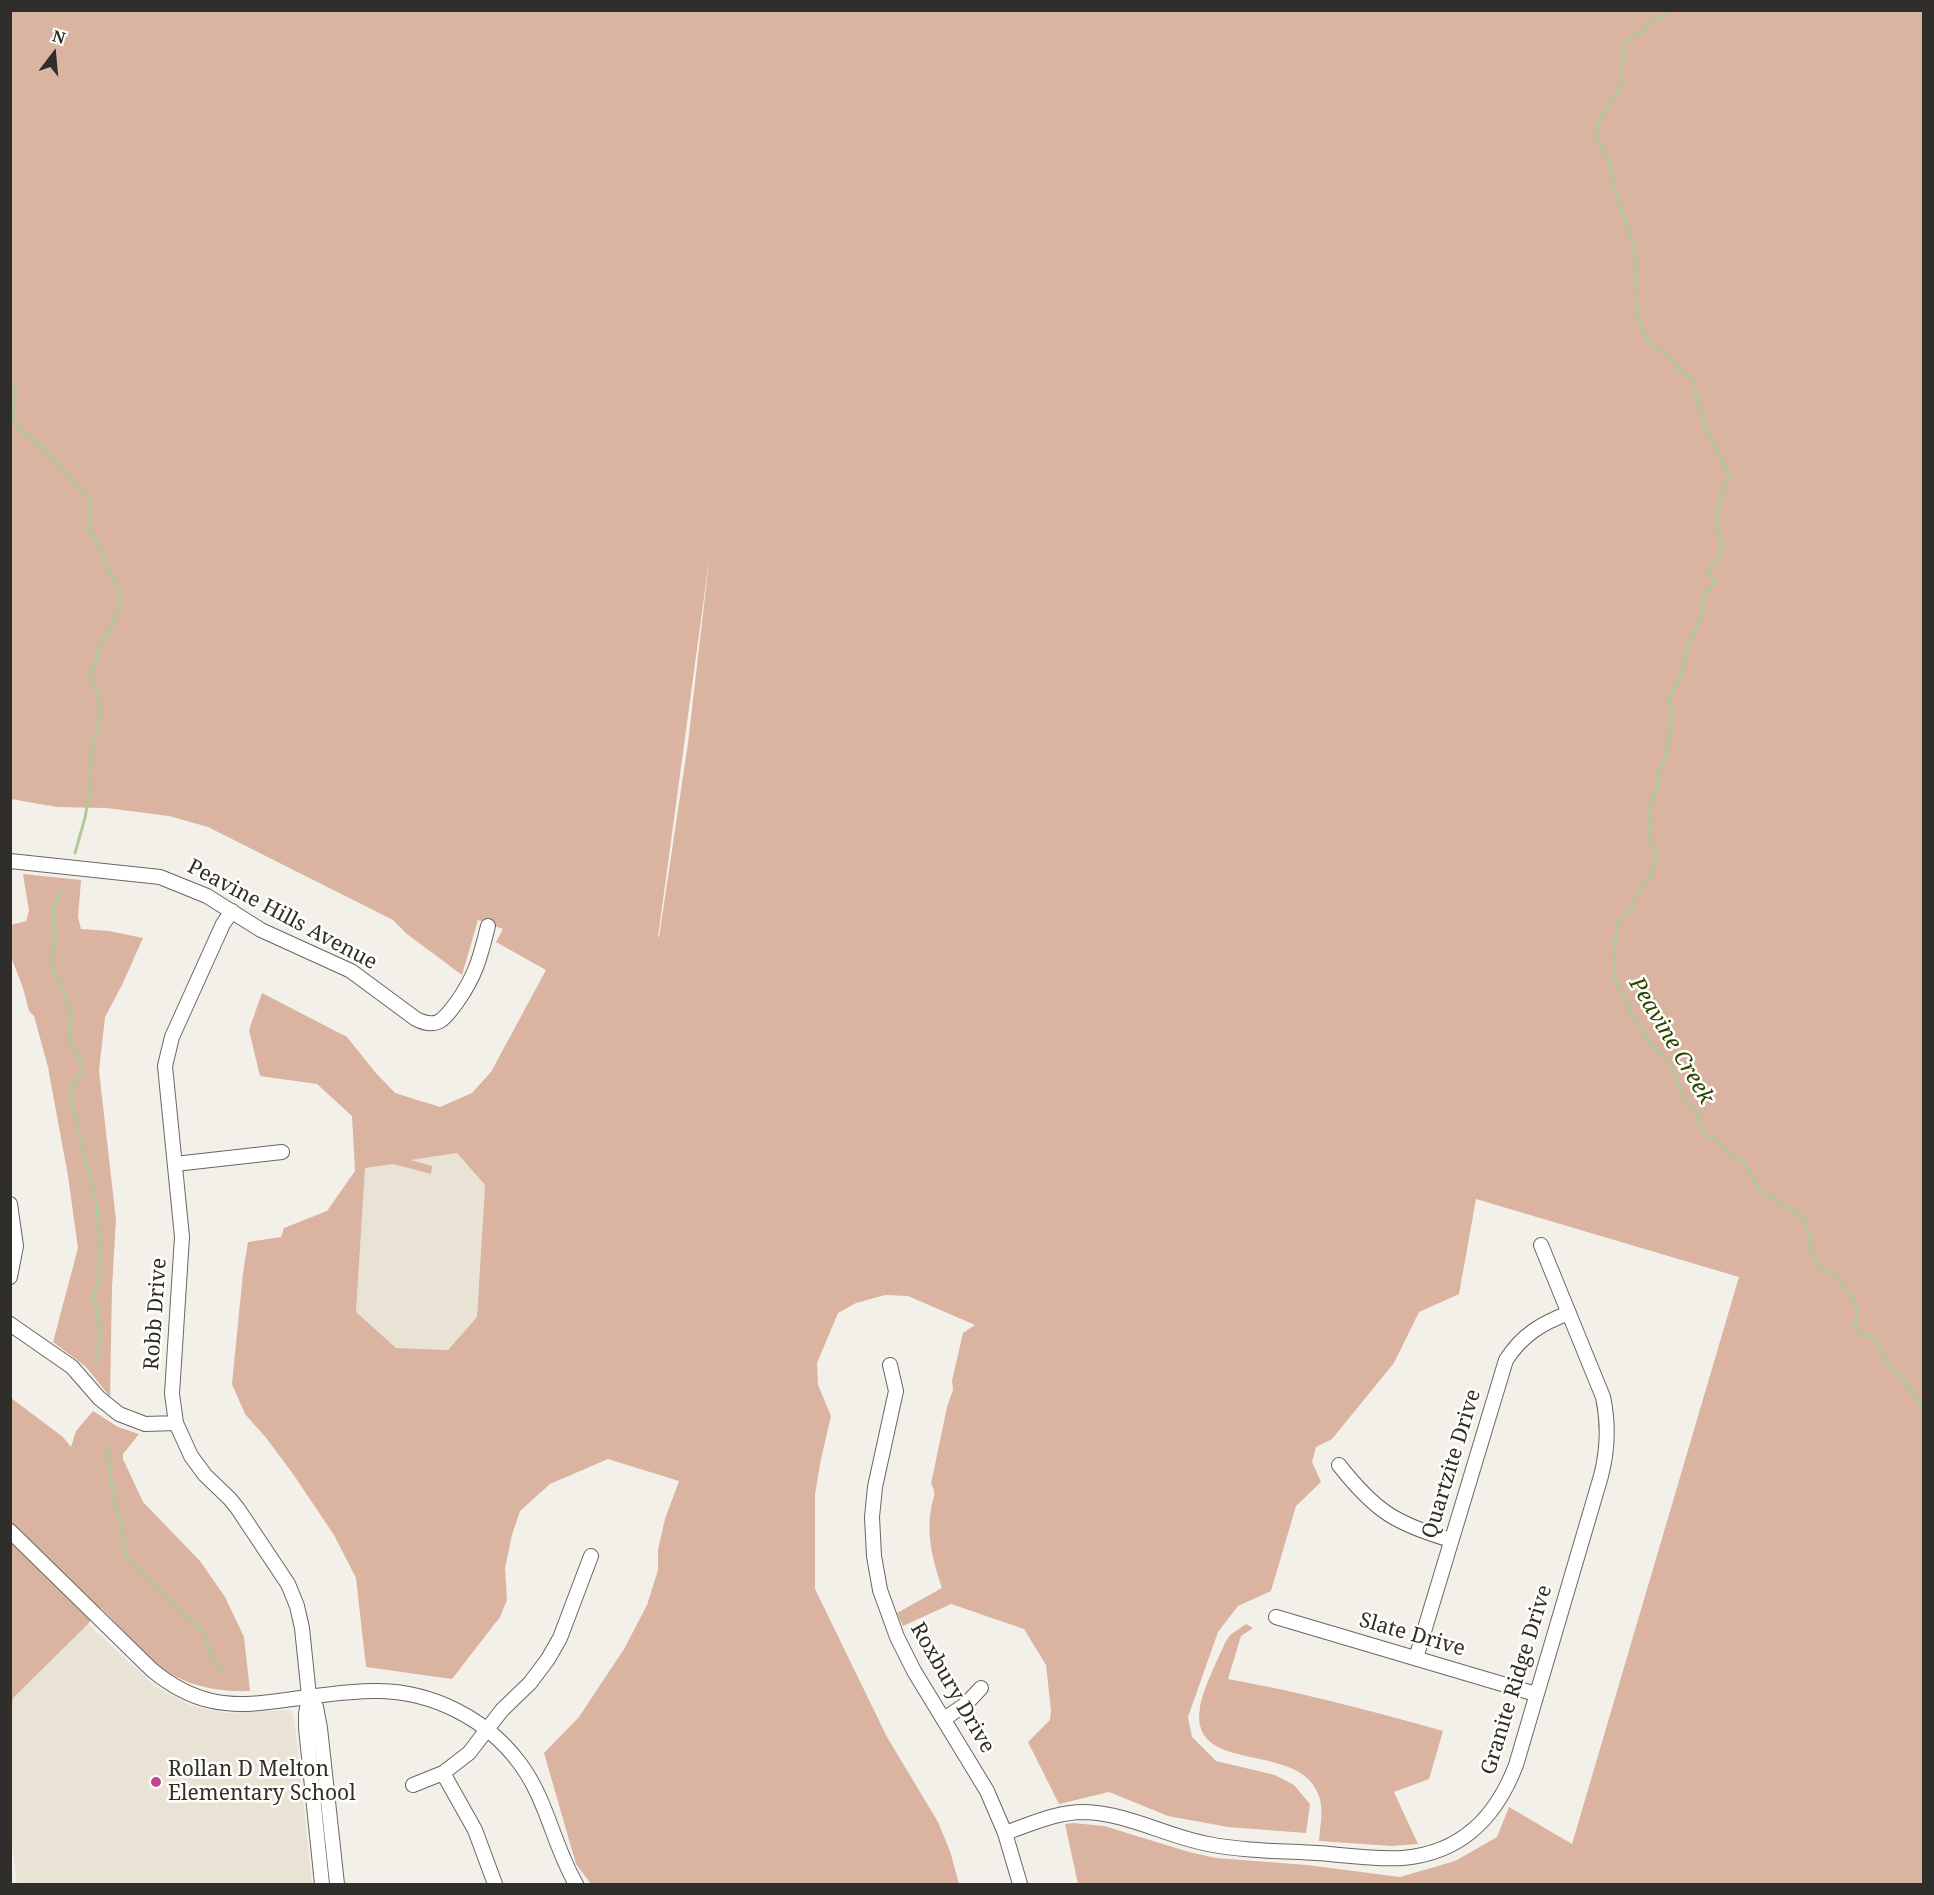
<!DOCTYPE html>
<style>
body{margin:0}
#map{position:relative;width:1934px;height:1895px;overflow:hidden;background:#f3f0ea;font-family:"Noto Serif",serif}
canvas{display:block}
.frame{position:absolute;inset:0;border:12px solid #2f2e2b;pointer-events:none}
.north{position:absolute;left:24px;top:24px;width:60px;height:60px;-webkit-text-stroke:4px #fffefb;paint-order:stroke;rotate:16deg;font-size:16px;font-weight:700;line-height:24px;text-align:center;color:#2f2e2b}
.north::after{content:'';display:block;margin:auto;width:21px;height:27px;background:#2f2e2b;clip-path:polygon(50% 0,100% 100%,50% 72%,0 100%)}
</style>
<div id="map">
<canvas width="1934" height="1895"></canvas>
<div class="frame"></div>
<div class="north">N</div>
</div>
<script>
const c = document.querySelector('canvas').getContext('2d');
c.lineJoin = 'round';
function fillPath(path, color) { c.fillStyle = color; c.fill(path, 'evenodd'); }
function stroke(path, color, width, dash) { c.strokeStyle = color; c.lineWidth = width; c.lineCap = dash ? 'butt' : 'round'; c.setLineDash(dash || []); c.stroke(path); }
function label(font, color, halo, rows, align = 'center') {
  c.font = font + ' "Noto Serif",serif'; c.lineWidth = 5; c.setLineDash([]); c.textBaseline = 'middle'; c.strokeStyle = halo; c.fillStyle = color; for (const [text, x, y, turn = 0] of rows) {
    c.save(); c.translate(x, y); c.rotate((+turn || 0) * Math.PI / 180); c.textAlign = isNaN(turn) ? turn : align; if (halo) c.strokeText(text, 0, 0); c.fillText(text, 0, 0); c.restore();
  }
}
fillPath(new Path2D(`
 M 458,1153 L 485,1185 L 477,1317 L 448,1350 L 396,1348 L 356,1313 L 365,1168 L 393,1164 L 430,1174 L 409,1160 Z
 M 88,1624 L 155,1686 L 192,1706 L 225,1713 L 290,1710 L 294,1716 L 312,1884 L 17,1884 L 10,1826 L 10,1708 L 12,1698 Z`), '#e9e3d6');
fillPath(new Path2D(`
 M 10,11 L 1923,11 L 1923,1884 L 1078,1884 L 1065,1824 L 1073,1823 L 1104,1826 L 1189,1852 L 1216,1858 L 1307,1865 L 1400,1877 L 1455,1861 L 1497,1837 L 1509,1807 L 1572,1844 L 1739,1277 L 1476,1199 L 1459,1294 L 1419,1312 L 1394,1363 L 1332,1439 L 1316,1447 L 1312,1462 L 1321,1482 L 1296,1506 L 1271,1591 L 1238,1606 L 1218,1632 L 1188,1717 L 1192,1737 L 1216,1761 L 1275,1775 L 1294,1785 L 1310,1804 L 1306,1833 L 1228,1827 L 1168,1816 L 1109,1792 L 1059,1804 L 1028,1742 L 1050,1720 L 1051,1711 L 1046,1665 L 1024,1629 L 951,1604 L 903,1626 L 897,1613 L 942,1588 C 934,1564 926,1536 931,1510 C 932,1499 938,1495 931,1484 L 947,1407 L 953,1390 L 952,1381 L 963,1333 L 975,1325 L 908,1296 L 885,1295 L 856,1303 L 838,1313 L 817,1363 L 818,1385 L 831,1416 L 821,1459 L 815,1494 L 815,1589 L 887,1737 L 938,1822 L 950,1851 L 959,1884 L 591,1884 L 576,1864 L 544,1753 L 579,1717 L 624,1649 L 647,1605 L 658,1570 L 658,1550 L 665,1519 L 679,1481 L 608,1459 L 550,1484 L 520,1511 L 512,1535 L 505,1568 L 507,1600 L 500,1617 L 452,1679 L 366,1667 L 356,1578 L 334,1535 L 293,1474 L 267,1439 L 245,1414 L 232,1384 L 243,1273 L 248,1242 L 281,1237 L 284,1228 L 327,1211 L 355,1171 L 352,1116 L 317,1084 L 260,1076 L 249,1030 L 262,993 L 347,1037 L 375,1072 L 395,1093 L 440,1107 L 472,1093 L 491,1072 L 546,970 L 496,942 L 503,929 L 478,920 L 462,975 L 407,934 L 393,920 L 208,827 L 169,816 L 106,808 L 57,807 L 11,799 ZM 710,553 L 688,743 L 659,937 L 658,937 ZM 457,1153 L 485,1185 L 477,1317 L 448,1350 L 396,1348 L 356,1312 L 365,1168 L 393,1164 L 431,1174 L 432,1166 L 411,1160 Z
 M 23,874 L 81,880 L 78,917 L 81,929 L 109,931 L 143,938 L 122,985 L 105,1017 L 99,1071 L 116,1220 L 112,1287 L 110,1397 L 86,1367 L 53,1342 L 78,1248 L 68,1176 L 48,1067 L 34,1016 L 29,1011 L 23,988 L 11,957 L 11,925 L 26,921 L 29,911 Z
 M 11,1398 L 63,1437 L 71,1447 L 76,1431 L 93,1411 L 118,1427 L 139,1434 L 123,1454 L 123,1459 L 143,1502 L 200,1561 L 225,1597 L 244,1637 L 250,1691 C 224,1692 196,1688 173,1675 C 149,1661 122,1628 101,1608 L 88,1624 L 13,1698 L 11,1708 Z
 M 1246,1624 L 1253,1628 L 1241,1636 L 1228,1679 C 1301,1692 1372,1711 1443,1731 L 1429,1779 L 1394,1792 L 1418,1844 L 1392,1846 L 1319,1841 C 1320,1826 1324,1810 1319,1796 C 1300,1739 1188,1777 1200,1707 C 1203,1689 1217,1661 1225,1643 L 1230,1635 Z`), '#dab3a1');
stroke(new Path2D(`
 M 1668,10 L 1665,16 C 1655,18 1648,21 1644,31 L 1626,40 C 1622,55 1621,68 1623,84 C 1618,88 1618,91 1615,96 C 1607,110 1597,120 1595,136 L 1610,163 L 1615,190 L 1632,242 L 1635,259 L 1637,313 L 1640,324 L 1645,337 L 1651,344 L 1671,358 L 1679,370 L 1694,380 L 1696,396 L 1706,429 L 1728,471 L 1728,478 L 1722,492 L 1717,513 L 1717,527 L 1722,549 L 1717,561 L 1709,567 L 1708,571 L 1714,581 L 1713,585 L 1703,597 L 1703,615 L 1690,639 L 1681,675 L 1670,695 L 1669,701 L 1671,709 L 1671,726 L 1665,759 L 1657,774 C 1661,794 1656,786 1652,802 C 1651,807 1650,811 1648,816 L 1651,821 L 1649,833 L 1656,859 L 1650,877 L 1640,888 L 1631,910 L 1620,919 L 1617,926 L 1614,952 L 1615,979 L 1631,1013 L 1653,1047 L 1670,1063 L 1686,1102 L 1695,1110 L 1698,1115 L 1701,1131 L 1718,1142 L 1729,1153 L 1743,1162 L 1761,1192 L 1793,1210 L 1803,1217 L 1809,1234 L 1812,1253 L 1816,1259 L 1819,1265 L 1837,1278 L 1854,1300 L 1857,1312 L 1855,1329 L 1860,1335 L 1869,1336 L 1877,1342 L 1885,1360 L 1903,1378 L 1924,1410
 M 10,379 L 16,389 L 12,417 L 18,428 L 43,448 L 90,500 L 90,534 L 98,542 L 103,553 L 106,567 L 119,588 L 119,603 L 112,626 L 104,637 L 98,650 L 96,662 L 90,675 L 100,702 L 98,724 L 91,757 L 90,789 L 85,818 L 75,853
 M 60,893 L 53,910 L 55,931 L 52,960 L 54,970 L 63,988 L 72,1021 L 68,1041 L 76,1050 L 81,1064 L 80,1074 L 70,1094 L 97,1207 L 100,1247 L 99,1273 L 94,1296 L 100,1330 L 98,1361
 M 111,1447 L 107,1451 L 113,1496 L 121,1523 L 126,1557 L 179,1610 L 201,1629 L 213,1658 L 222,1672`), '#b0c89a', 3);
const minor = new Path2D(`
 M 10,861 L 160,877 L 207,896 L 261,930 L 351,971 L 416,1019 C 438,1030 444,1019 457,1002 C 476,975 480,958 488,926
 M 232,911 L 223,924 L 172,1037 L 165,1066 L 182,1237 L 172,1394 L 176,1423 L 191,1456 L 205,1475 L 230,1499 L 238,1509 L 288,1584 L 297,1606 L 302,1628 L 309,1696 L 306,1714 L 306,1728 L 322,1884
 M 175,1164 L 282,1152
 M 10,1204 L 16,1246 L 10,1277
 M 10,1324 L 72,1367 L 99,1398 L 119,1414 L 145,1424 L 176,1423
 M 890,1365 L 896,1391 L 875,1487 L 872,1517 L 874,1556 L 880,1590 L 897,1637 L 914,1671 L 987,1791 L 1005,1833 L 1020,1884
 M 1339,1465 C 1375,1511 1396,1524 1451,1540
 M 10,1531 L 152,1670 C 169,1684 189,1696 212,1701 C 243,1708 276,1701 307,1697 C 331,1694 356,1690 380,1691 C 433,1692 486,1719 518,1761 C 547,1798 553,1845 576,1884
 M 1276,1617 L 1536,1694
 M 1416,1658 L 1506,1360 C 1522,1335 1542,1323 1569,1313
 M 309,1696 L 316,1707 L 320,1728 L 337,1884
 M 944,1719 L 966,1704 L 981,1688
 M 443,1773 L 475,1830 L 495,1884
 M 413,1785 L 443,1773 L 469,1753 L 502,1710 L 530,1683 L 548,1659 L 560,1638 L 591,1556
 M 1005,1833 C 1031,1824 1056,1812 1084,1812 C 1127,1813 1166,1836 1208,1844 C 1243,1851 1281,1851 1317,1853 C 1345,1855 1375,1860 1403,1858 C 1462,1853 1496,1817 1516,1765 L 1601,1476 C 1608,1449 1609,1425 1603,1397 L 1541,1245`);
stroke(minor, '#696762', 16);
stroke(minor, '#fff', 14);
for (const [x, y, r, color] of [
 [156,1782,6,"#c04597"]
]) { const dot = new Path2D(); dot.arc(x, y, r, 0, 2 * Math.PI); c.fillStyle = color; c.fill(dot); stroke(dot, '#fffefb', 2); }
label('21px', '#2f2e2b', '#fffefb', [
 ["Peavine Hills Avenue",282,915,28],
 ["Robb Drive",156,1314,-86],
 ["Quartzite Drive",1452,1464,-73],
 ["Slate Drive",1412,1635,16],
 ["Granite Ridge Drive",1517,1680,-73],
 ["Roxbury Drive",952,1688,60]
]);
label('21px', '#2f2e2b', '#fffefb', [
 ["Rollan D Melton",168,1770],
 ["Elementary School",168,1794]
], 'left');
label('italic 22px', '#2a4500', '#fffefb', [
 ["Peavine Creek",1671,1041,59]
]);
</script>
